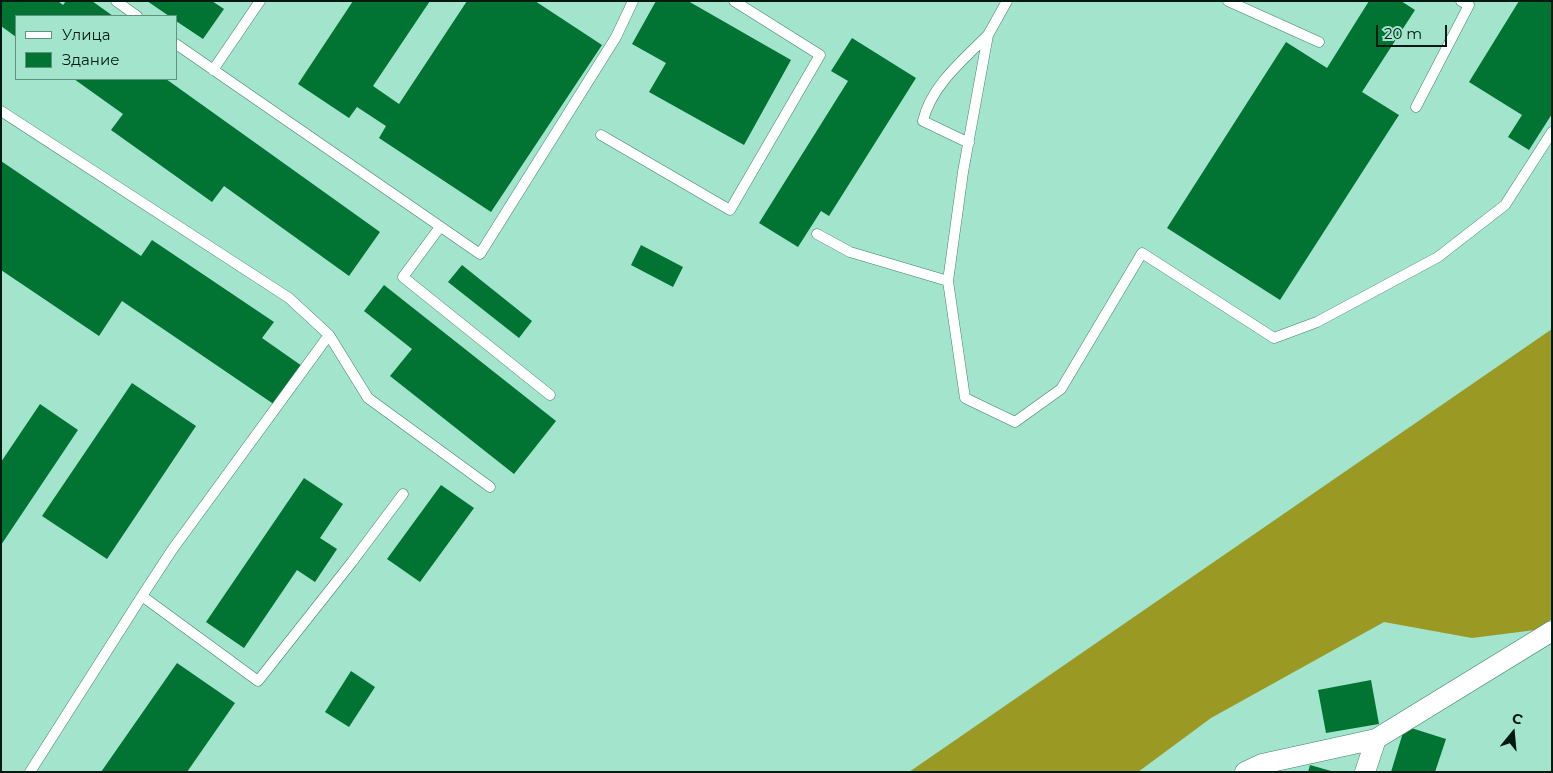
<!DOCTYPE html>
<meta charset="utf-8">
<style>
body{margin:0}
#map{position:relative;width:1553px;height:773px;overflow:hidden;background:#a2e4cc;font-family:Montserrat,sans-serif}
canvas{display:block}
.frame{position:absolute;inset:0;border:2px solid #001911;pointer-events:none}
.legend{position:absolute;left:15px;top:15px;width:162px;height:65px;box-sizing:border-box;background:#a2e4cc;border:1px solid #619381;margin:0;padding:6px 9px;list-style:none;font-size:15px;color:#001911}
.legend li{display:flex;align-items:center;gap:10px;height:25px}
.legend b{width:25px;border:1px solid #619381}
.north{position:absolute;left:1488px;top:708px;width:50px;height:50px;-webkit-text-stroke:4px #a2e4cc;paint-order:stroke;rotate:17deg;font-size:14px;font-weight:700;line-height:20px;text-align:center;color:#001911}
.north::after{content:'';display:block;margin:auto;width:18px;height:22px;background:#001911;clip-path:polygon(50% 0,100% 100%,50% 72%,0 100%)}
.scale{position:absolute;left:1376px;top:25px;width:71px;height:22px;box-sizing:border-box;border:2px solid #001911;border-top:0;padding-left:6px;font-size:15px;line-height:18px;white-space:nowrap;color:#001911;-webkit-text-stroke:4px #a2e4cc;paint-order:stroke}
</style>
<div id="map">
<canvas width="1553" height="773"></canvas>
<div class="frame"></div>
<ul class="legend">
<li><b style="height:6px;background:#fff"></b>Улица</li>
<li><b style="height:14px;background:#017332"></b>Здание</li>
</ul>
<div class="north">С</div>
<div class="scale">20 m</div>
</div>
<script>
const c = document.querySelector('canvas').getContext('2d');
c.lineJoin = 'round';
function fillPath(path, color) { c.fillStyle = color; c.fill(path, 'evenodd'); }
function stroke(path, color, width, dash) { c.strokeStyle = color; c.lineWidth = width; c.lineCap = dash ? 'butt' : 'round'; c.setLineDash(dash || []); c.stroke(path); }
fillPath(new Path2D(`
 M 1552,329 L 1552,619 L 1535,630 L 1472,638 L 1384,622 L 1211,718 L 1138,772 L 909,772 Z`), '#999923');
fillPath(new Path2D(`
 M 1,1 L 58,1 L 63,5 L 66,1 L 92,1 L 113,16 L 16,16 L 16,37 L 1,26 Z
 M 147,1 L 212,1 L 224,9 L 203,39 L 176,21 L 176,16 L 169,16 Z
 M 353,1 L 430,1 L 373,86 L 399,104 L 467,1 L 535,1 L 602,45 L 491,212 L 379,138 L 386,126 L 357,107 L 349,118 L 298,84 Z
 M 656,1 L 688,1 L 791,60 L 744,145 L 649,92 L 666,63 L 632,44 Z
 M 1369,1 L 1401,1 L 1415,10 L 1362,92 L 1399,115 L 1280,300 L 1167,228 L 1286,42 L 1327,68 Z
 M 1519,1 L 1552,1 L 1552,114 L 1529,150 L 1508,137 L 1522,115 L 1469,82 Z
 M 852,38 L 916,78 L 829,216 L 821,211 L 798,247 L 759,223 L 848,81 L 831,71 Z
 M 74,79 L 166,79 L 380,232 L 349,276 L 224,186 L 212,202 L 111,130 L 123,114 Z
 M 1,161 L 141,256 L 152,240 L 274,322 L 262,338 L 302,366 L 275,405 L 122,301 L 99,336 L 1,270 Z
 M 641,245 L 683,267 L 673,287 L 631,265 Z
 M 462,265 L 532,321 L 519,338 L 448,282 Z
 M 384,285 L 556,421 L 514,474 L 390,376 L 412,349 L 364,311 Z
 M 132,383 L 196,426 L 107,559 L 42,516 Z
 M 40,404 L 78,430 L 1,545 L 1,462 Z
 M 304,478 L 343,504 L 320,538 L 337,549 L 315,582 L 297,570 L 244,648 L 206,622 Z
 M 441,485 L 474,508 L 420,582 L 387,559 Z
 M 177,663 L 235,703 L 187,772 L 101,772 Z
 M 351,671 L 375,687 L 349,727 L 325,712 Z
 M 1371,680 L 1379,724 L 1326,733 L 1318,690 Z
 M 1405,726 L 1446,739 L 1435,772 L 1391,772 Z
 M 1310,765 L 1331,771 L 1331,772 L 1308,772 Z`), '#017332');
const lane = new Path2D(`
 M 116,1 L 137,16
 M 1007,1 L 988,35 L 963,172 L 948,281 L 965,398 L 1015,422 L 1061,389 L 1142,253 L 1274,338 L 1317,322 L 1438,257 L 1505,205 L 1552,132
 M 1228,1 L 1319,42
 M 176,44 L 480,254 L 616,37 L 633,1
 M 213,70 L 260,1
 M 1416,107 L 1469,5 L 1461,1
 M 1,111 L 289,298 L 329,335 L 172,550 L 142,596 L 258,681 L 352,562 L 403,494
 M 601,135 L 730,210 L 820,55 L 734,1
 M 969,143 L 923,121 C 931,86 963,60 988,35
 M 440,227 L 403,277 L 550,395
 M 817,234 L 850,252 L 948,281
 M 329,335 L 368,398 L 490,487
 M 30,772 L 142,596`);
const street = new Path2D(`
 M 1245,772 L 1262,764 L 1376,739 L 1552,631
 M 1365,772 L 1376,739`);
stroke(lane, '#41816c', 11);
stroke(street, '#41816c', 21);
stroke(lane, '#fff', 10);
stroke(street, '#fff', 20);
</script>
